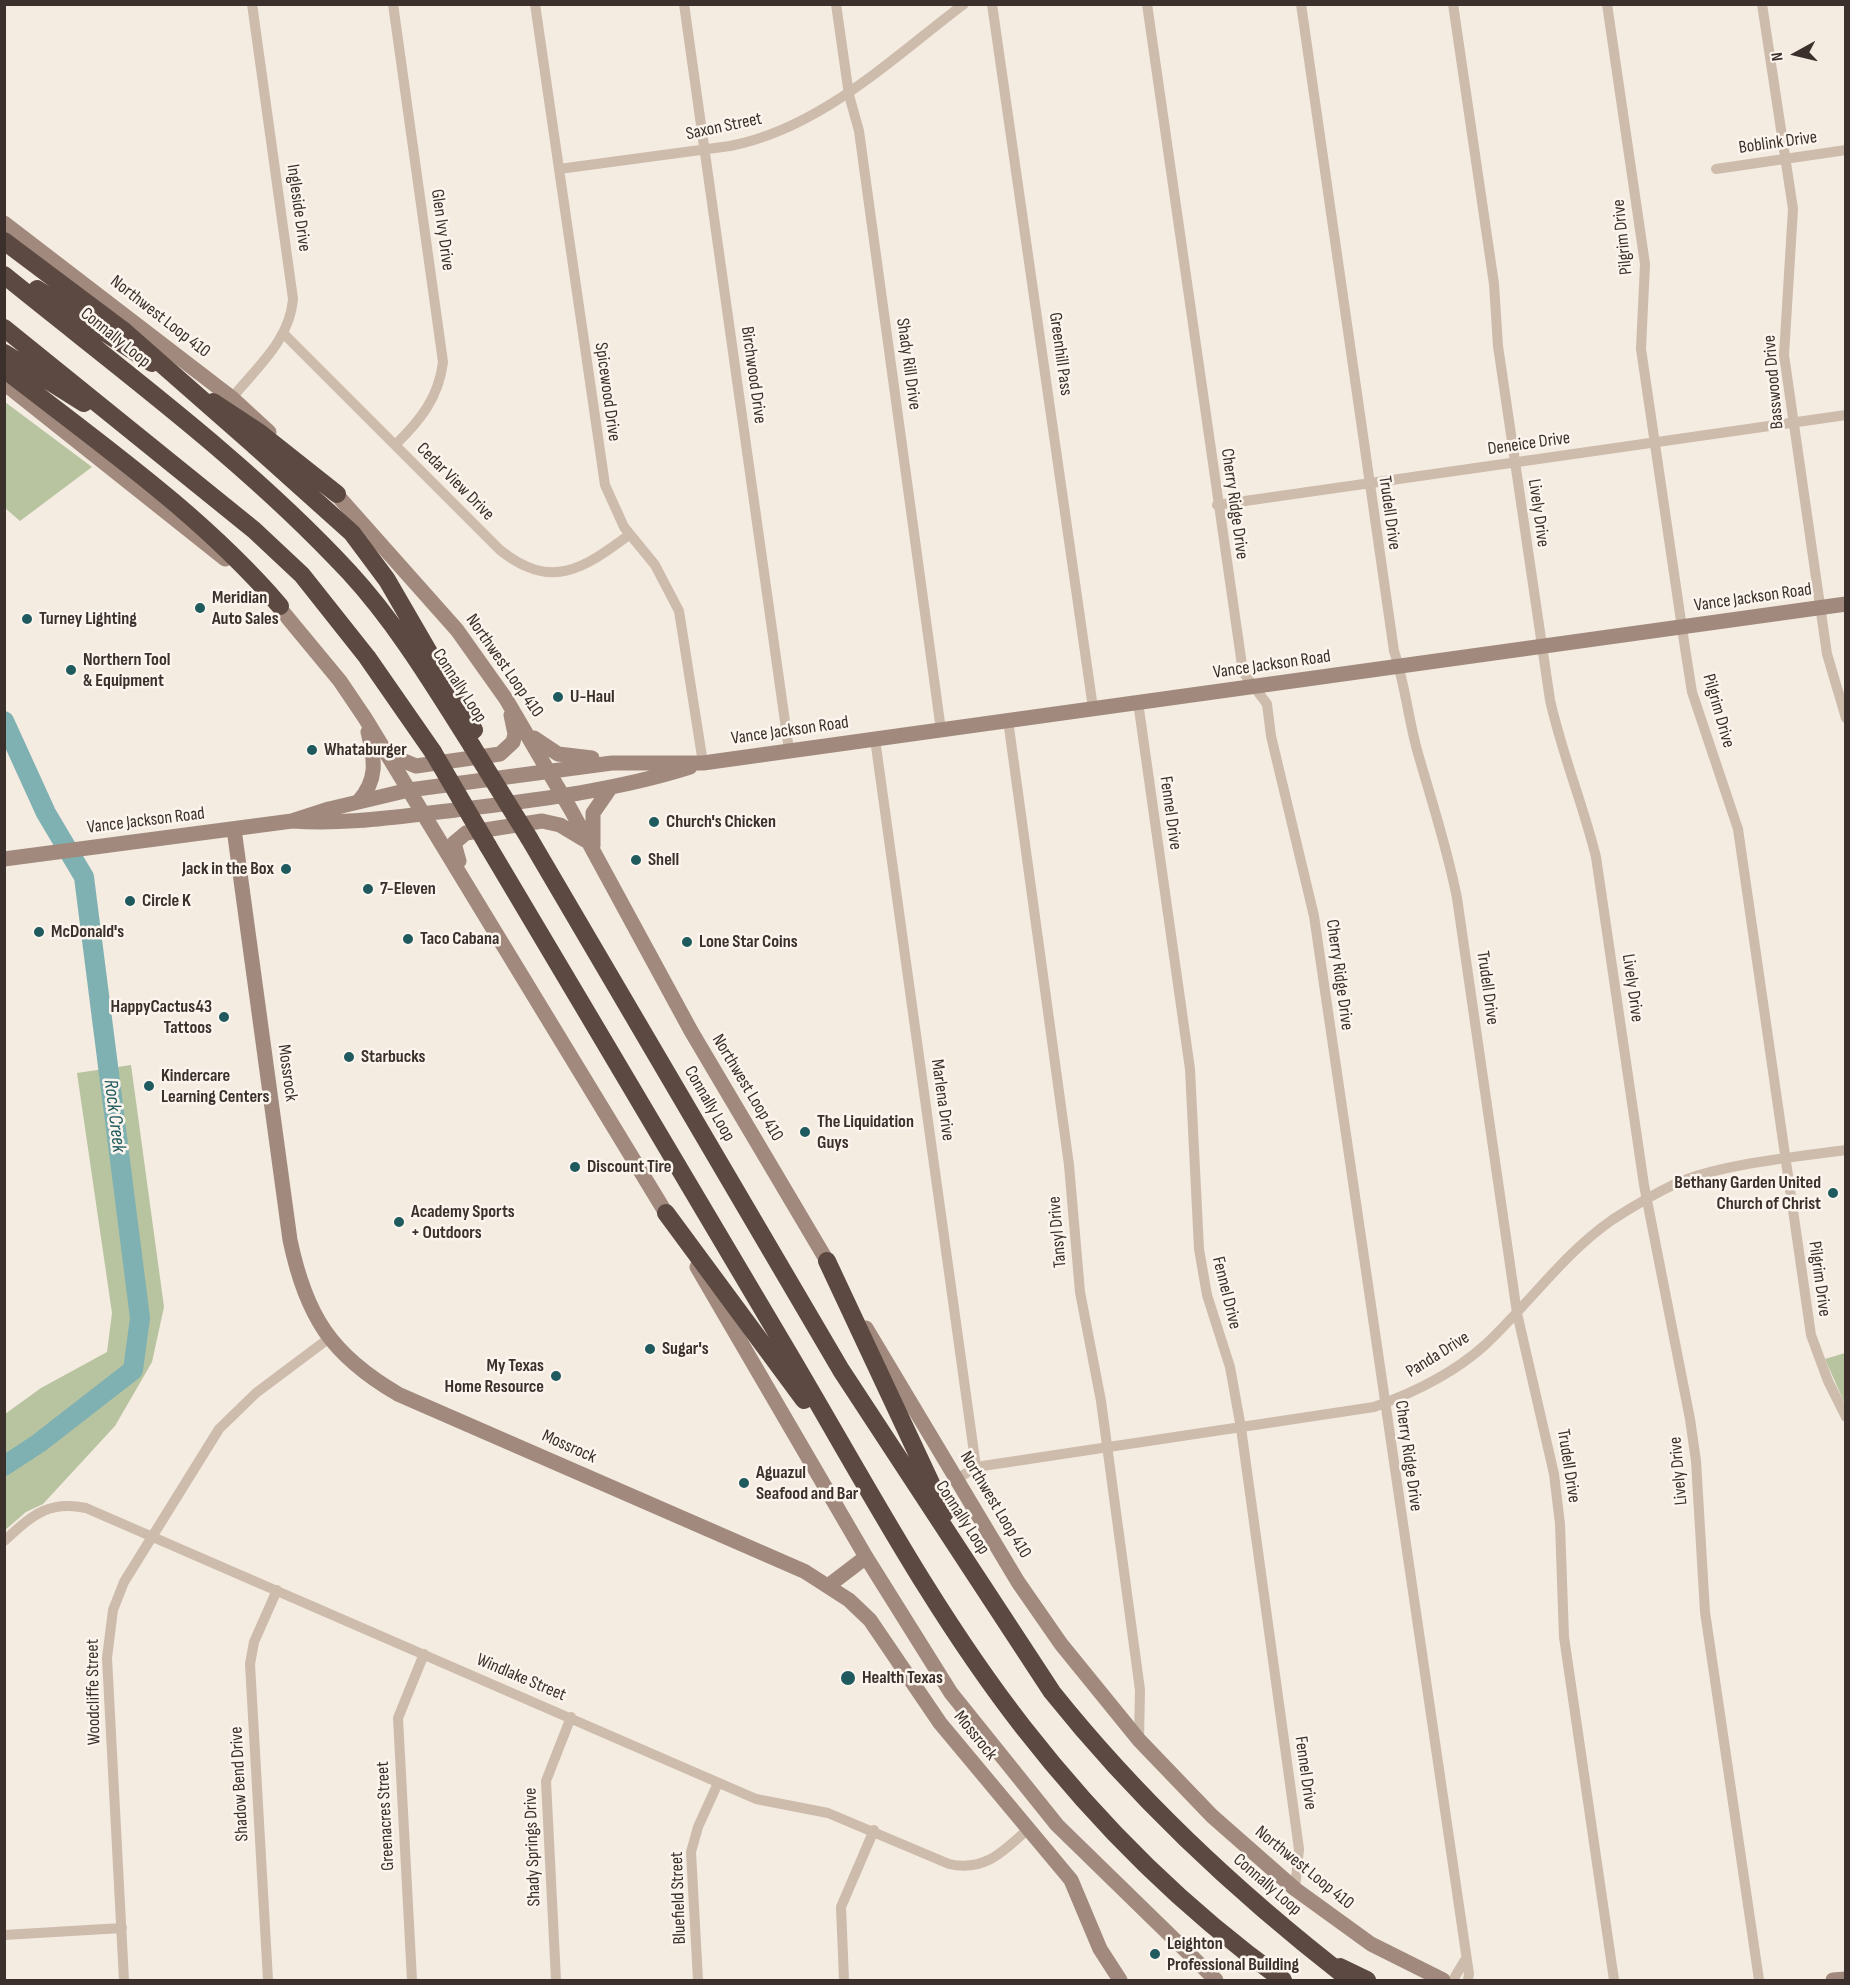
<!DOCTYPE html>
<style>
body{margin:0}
#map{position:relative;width:1850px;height:1985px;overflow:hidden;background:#f4ebe1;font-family:"Sofia Sans Condensed",sans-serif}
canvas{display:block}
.frame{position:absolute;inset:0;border:6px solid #3b302b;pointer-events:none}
.north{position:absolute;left:1766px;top:24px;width:60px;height:60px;-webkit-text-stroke:4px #fbf5ee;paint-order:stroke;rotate:262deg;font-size:16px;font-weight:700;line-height:24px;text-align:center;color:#3b302b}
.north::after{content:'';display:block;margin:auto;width:21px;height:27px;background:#3b302b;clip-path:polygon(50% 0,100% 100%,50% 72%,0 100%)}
</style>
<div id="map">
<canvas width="1850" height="1985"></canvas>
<div class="frame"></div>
<div class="north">N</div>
</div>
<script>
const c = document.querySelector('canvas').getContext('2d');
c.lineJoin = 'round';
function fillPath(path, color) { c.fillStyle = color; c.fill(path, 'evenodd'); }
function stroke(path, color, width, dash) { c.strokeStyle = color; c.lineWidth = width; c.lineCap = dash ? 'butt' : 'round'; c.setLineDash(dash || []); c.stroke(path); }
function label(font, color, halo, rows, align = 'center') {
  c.font = font + ' "Sofia Sans Condensed",sans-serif'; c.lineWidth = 5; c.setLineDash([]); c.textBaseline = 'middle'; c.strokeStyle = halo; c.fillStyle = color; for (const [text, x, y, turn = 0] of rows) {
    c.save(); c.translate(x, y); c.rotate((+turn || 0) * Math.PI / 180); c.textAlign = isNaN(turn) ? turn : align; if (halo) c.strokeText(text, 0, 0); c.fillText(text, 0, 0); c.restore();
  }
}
fillPath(new Path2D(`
 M 5,402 L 92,467 L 20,521 L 5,508 Z
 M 131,1065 L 164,1307 L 152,1362 L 115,1426 L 43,1504 L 26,1512 L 5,1530 L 5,1414 L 41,1388 L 107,1352 L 112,1313 L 77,1073 Z
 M 1845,1353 L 1845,1404 L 1825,1359 Z`), '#b8c4a0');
stroke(new Path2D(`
 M 4,721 L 46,813 L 84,877 L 140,1318 L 133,1370 L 39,1443 L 4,1466`), '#7fb0b2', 20);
stroke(new Path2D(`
 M 393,4 L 443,362 C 439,397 420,421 395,445
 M 535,4 L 605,485 L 624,527 L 655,565 L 679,611 L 703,763
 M 684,4 L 789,750
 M 836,4 L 849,95 L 859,131 L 941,730
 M 992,4 L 1093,708
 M 1147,4 L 1243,672 L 1267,704 L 1271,736 L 1314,916 L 1469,1974 L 1468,1980
 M 1301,4 L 1394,651 C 1405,684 1408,717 1417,750 C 1431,799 1447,847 1457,898 L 1517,1313 L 1554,1474 L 1560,1524 L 1564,1637 L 1614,1980
 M 1453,4 L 1494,284 L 1498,346 L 1550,700 C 1562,754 1583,804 1596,857 L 1644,1185 L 1690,1419 L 1696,1461 L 1705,1612 L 1759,1980
 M 1607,4 L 1645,264 L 1641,349 L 1685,648 L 1692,692 L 1738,829 L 1811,1335 L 1828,1381 L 1846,1417
 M 1762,4 L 1793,209 L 1784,355 L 1827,654 L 1846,718
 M 559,169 L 730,146 C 821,128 891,59 964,4
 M 1716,169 L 1846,150
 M 284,334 L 500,550 C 551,591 583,569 629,535
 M 232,398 C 256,368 290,340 293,299 L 252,4
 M 1217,505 L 1846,415
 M 1138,702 L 1190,1069 L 1199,1249 L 1207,1295 L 1230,1367 L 1241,1428 L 1299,1849 L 1295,1889
 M 1008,720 L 1069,1165 L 1080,1292 L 1101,1401 L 1140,1690 L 1139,1740
 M 875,739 L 976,1467
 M 957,1479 L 976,1467 L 1374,1407 C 1413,1393 1454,1373 1485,1345 C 1528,1305 1563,1254 1612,1220 C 1632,1207 1654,1194 1675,1184 C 1719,1164 1797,1157 1846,1150
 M 4,1541 C 32,1516 47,1500 86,1508 L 756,1799 L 828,1813 L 949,1864 C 984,1872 1003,1852 1028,1829
 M 4,1935 L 122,1928
 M 124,1980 L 107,1658 L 113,1610 L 124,1582 L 219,1429 L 256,1393 L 328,1339
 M 268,1980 L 250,1664 L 254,1642 L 277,1590
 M 412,1980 L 398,1718 L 424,1654
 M 556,1980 L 546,1781 L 571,1717
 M 698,1980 L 691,1852 L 698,1827 L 718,1783
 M 844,1980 L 841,1907 L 874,1830
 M 1453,1980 L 1465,1960`), '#cdbbac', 10);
stroke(new Path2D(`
 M 4,223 L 232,398 L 269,432
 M 4,383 L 225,559
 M 329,486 L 457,630 L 506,699 L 571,810 L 691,1031 L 833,1271
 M 273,600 L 340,681 L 365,718 L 672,1223
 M 534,738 L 558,754 L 592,758
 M 387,754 L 416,766 L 500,754 L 513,742 L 515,734 L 511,715
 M 358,802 C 378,780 375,760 368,732
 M 292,821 L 329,809 L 409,790 L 612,763 L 703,763 L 1846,604
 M 234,829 L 290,1240 C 306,1316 331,1355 398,1394 L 804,1571 L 849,1600 L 870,1620 L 940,1723 L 1071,1880 L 1100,1949 L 1120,1980
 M 593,846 L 593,813 L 611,787
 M 4,859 L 292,821 C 348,825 401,816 456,810 C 535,800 614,791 690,767
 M 459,861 L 454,843 L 466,833 L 542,821 L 560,825 L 585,840
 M 697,1267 L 866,1557 L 951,1693 L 1057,1825 L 1216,1980
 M 866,1328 L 1018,1582 L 1061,1644 L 1139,1740 L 1212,1816 L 1295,1889 L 1371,1944 L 1443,1980
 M 828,1586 L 866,1557
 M 1833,1980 L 1846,1979`), '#a18a7d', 15);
stroke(new Path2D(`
 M 4,241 L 124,331
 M 4,275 C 121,370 246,461 349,572 C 397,624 434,686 472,746
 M 37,289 L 152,363
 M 4,328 L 254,530 L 302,575 L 367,657 L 433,752
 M 4,353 L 84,403
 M 4,369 C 100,444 201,514 280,606
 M 213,402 L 260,433 L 337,494
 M 255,446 L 352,533 L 387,580 L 474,730
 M 529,838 L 841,1370 L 1052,1692 C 1139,1801 1240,1895 1350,1980
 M 488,846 C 587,1013 686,1179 785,1347 C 861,1475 931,1609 1023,1727 C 1097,1822 1185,1910 1283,1980
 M 666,1213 L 804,1400
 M 827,1261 L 945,1513
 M 1340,1967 L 1367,1980`), '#5c4a42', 18);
stroke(new Path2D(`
 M 124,331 L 255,446
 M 472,746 L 529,838
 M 433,752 L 488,846`), '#5c4a42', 18);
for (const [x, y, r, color] of [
 [200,608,6,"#1f5a5e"],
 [27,619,6,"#1f5a5e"],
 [71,670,6,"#1f5a5e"],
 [558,697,6,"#1f5a5e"],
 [312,750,6,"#1f5a5e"],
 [654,822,6,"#1f5a5e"],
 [636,860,6,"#1f5a5e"],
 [286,869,6,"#1f5a5e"],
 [368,889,6,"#1f5a5e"],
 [130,901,6,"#1f5a5e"],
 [39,932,6,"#1f5a5e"],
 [408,939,6,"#1f5a5e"],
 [687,942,6,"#1f5a5e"],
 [224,1017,6,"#1f5a5e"],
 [349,1057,6,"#1f5a5e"],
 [149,1086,6,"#1f5a5e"],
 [805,1132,6,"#1f5a5e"],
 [575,1167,6,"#1f5a5e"],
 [1833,1193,6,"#1f5a5e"],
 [399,1222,6,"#1f5a5e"],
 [650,1349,6,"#1f5a5e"],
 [556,1376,6,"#1f5a5e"],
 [744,1483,6,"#1f5a5e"],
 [848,1678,8,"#1f5a5e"],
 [1155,1954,6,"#1f5a5e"]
]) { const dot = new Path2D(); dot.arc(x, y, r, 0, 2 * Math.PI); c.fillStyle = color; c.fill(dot); stroke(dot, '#fbf5ee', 2); }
label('18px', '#3b302b', '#fbf5ee', [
 ["Saxon Street",724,127,-12],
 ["Boblink Drive",1778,143,-8],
 ["Ingleside Drive",298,208,82],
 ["Glen Ivy Drive",442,230,82],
 ["Pilgrim Drive",1623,237,-96],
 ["Northwest Loop 410",160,317,38],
 ["Connally Loop",115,338,39],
 ["Greenhill Pass",1060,354,82],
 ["Shady Rill Drive",908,364,82],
 ["Birchwood Drive",753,375,82],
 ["Basswood Drive",1774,382,-95],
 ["Spicewood Drive",607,392,82],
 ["Deneice Drive",1529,444,-8],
 ["Cedar View Drive",455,482,45],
 ["Cherry Ridge Drive",1234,504,82],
 ["Trudell Drive",1389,513,82],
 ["Lively Drive",1538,513,82],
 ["Vance Jackson Road",1753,598,-8],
 ["Vance Jackson Road",1272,665,-8],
 ["Northwest Loop 410",504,666,55],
 ["Connally Loop",459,686,57],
 ["Pilgrim Drive",1718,711,74],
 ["Vance Jackson Road",790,731,-8],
 ["Fennel Drive",1170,813,82],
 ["Vance Jackson Road",146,821,-7],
 ["Cherry Ridge Drive",1339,975,82],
 ["Trudell Drive",1487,988,82],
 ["Lively Drive",1632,988,82],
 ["Mossrock",287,1073,82],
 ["Northwest Loop 410",747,1088,59],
 ["Marlena Drive",942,1100,82],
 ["Connally Loop",709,1104,60],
 ["Tansyl Drive",1058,1232,-95],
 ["Pilgrim Drive",1819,1279,82],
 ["Fennel Drive",1226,1293,76],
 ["Panda Drive",1438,1355,-32],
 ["Mossrock",569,1447,24],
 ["Cherry Ridge Drive",1408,1456,82],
 ["Trudell Drive",1568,1466,81],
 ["Lively Drive",1679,1471,-95],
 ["Northwest Loop 410",995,1505,59],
 ["Connally Loop",962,1518,57],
 ["Windlake Street",521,1678,23],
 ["Woodcliffe Street",94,1692,-91],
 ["Mossrock",975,1736,51],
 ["Fennel Drive",1305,1773,82],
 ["Shadow Bend Drive",240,1784,-93],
 ["Greenacres Street",386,1816,-93],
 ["Shady Springs Drive",533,1847,-92],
 ["Northwest Loop 410",1304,1868,39],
 ["Connally Loop",1267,1885,41],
 ["Bluefield Street",679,1898,-92]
]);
label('bold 18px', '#3b302b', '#fbf5ee', [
 ["Meridian",212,598],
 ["Auto Sales",212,619],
 ["Turney Lighting",39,619],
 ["Northern Tool",83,660],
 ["& Equipment",83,681],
 ["U-Haul",570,697],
 ["Whataburger",324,750],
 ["Church's Chicken",666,822],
 ["Shell",648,860],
 ["Jack in the Box",274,869,"right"],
 ["7-Eleven",380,889],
 ["Circle K",142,901],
 ["McDonald's",51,932],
 ["Taco Cabana",420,939],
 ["Lone Star Coins",699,942],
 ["HappyCactus43",212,1007,"right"],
 ["Tattoos",212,1028,"right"],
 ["Starbucks",361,1057],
 ["Kindercare",161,1076],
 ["Learning Centers",161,1097],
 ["The Liquidation",817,1122],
 ["Guys",817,1143],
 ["Discount Tire",587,1167],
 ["Bethany Garden United",1821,1183,"right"],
 ["Church of Christ",1821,1204,"right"],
 ["Academy Sports",411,1212],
 ["+ Outdoors",411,1233],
 ["Sugar's",662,1349],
 ["My Texas",544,1366,"right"],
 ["Home Resource",544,1387,"right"],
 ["Aguazul",756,1473],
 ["Seafood and Bar",756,1494],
 ["Health Texas",862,1678],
 ["Leighton",1167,1944],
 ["Professional Building",1167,1965]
], 'left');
label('italic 20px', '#1f5a5e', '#fbf5ee', [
 ["Rock Creek",114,1116,83]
]);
</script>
